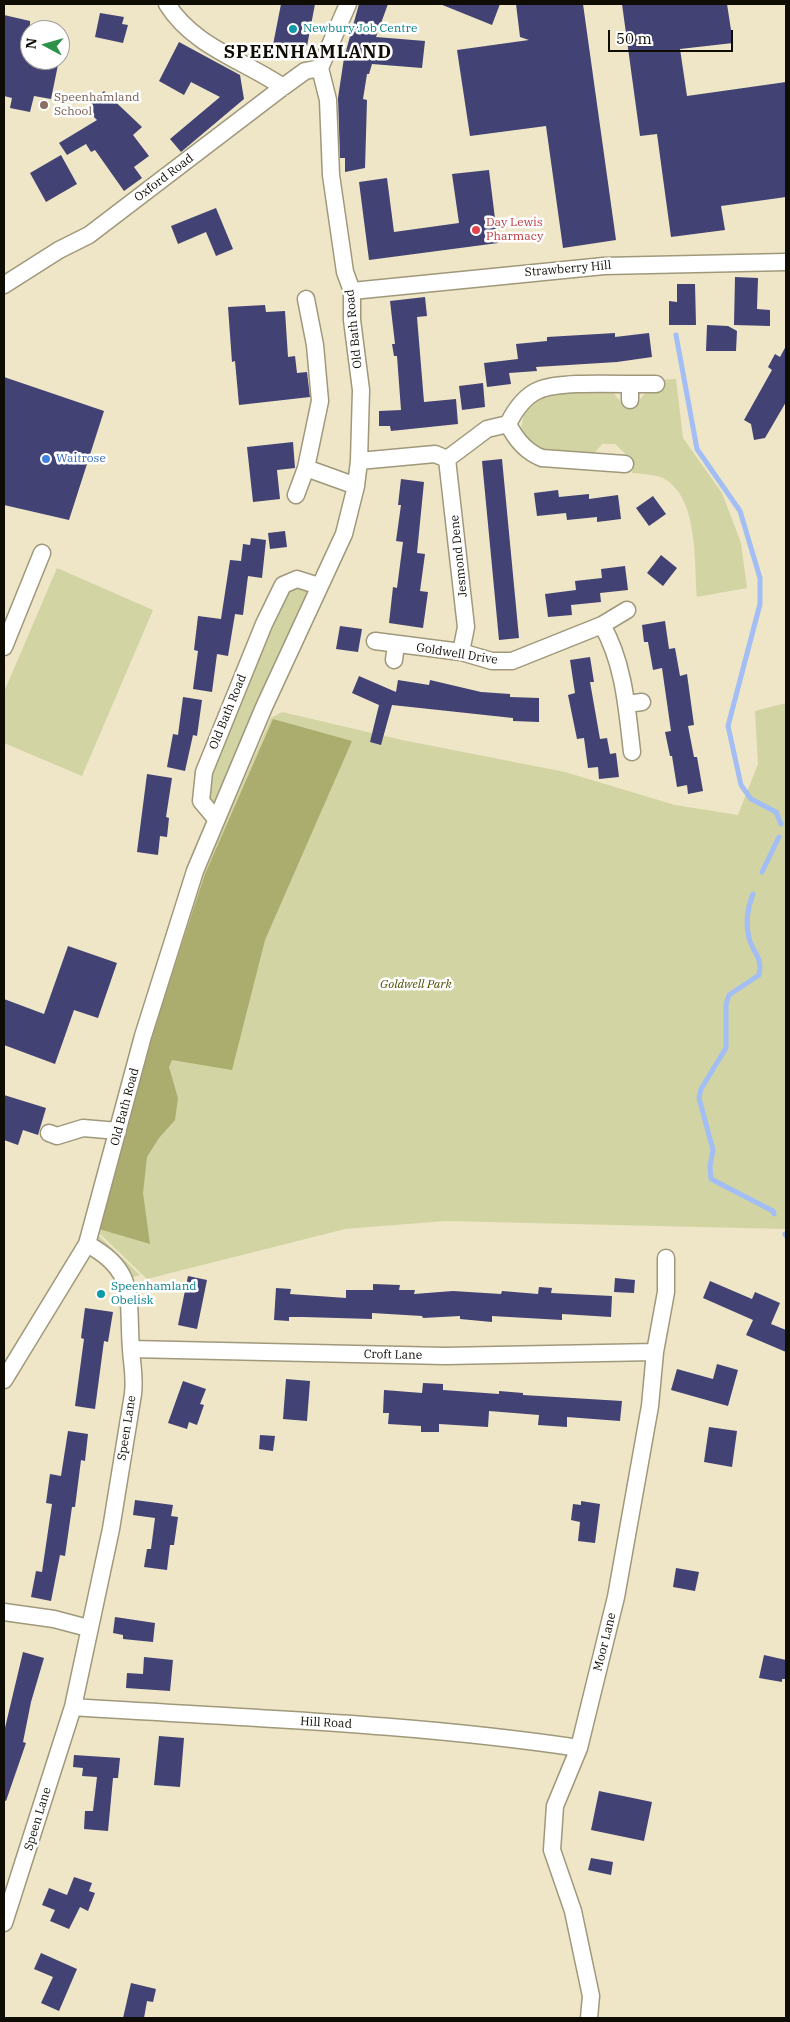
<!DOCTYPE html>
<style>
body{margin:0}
#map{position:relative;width:790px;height:2022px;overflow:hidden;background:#eee6c7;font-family:"IBM Plex Serif",serif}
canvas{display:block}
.frame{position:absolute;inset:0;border:5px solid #0f0c04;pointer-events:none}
.north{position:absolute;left:20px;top:20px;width:50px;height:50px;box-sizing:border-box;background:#fff;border:1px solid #9f9e9b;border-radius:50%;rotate:276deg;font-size:14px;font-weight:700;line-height:20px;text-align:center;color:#0f0c04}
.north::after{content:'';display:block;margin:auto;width:18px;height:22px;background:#2d9248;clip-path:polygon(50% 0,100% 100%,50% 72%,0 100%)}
.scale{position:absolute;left:608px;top:30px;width:125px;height:22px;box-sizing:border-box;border:2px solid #0f0c04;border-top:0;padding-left:6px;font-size:15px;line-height:18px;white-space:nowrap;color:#0f0c04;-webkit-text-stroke:4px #fff;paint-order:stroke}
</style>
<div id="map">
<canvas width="790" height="2022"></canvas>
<div class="frame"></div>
<div class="north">N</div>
<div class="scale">50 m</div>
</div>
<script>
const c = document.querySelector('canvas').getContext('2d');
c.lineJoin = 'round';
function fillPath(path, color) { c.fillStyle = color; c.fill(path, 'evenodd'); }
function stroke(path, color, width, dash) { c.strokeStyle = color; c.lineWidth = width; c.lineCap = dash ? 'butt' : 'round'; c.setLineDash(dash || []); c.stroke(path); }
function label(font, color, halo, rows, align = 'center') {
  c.font = font + ' "IBM Plex Serif",serif'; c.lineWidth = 5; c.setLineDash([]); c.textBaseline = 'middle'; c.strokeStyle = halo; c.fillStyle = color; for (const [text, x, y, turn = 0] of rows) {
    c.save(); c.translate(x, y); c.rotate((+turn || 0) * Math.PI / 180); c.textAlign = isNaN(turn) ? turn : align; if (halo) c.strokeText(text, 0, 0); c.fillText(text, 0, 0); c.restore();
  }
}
fillPath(new Path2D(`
 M 676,379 L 683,438 L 722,493 L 741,543 L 747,588 L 697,597 C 694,563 699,497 663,478 C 654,474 641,474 632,473 L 631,459 L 615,444 L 602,444 L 593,455 L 543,453 L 527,443 L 521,429 L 524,414 L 535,401 L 556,393 L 612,391 L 623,405 L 635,405 L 647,391 L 661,391 L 660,380 Z
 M 57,568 L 153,610 L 82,776 L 4,743 L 4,692 Z
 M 284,585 L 318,587 L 217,818 L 202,787 Z
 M 786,703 L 786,1229 L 445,1221 L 345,1229 L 147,1279 L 98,1232 L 149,1039 L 203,874 L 271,718 L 282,712 L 402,740 L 565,772 L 675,805 L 738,815 L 758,764 L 755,711 Z
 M 95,1232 L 140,1275 L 126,1279 L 89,1243 Z`), '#d2d4a3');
fillPath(new Path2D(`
 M 273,719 L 352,741 L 265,940 L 232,1070 L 172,1060 L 169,1067 L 178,1098 L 175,1120 L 159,1138 L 147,1157 L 143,1193 L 150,1244 L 99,1229 L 156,1023 L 205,874 Z`), '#aaad6e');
stroke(new Path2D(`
 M 676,335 L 697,449 L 740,511 L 760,578 L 760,604 L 728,726 L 741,785 L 751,799 L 776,812 L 781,824
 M 762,872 L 779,837
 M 753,894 C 747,909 745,922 749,938 C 753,954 763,956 759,975 L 729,995 L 726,1005 L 726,1048 L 701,1089 L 699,1098 L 713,1150 L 710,1166 L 711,1179 L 773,1211 L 774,1214
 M 785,1234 L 786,1236`), '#a3bef4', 5);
fillPath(new Path2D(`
 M 281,4 L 315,4 L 307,46 L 301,45 L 298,55 L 272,50 Z
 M 359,4 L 388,4 L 376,37 L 425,41 L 422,68 L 372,64 L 369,74 L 367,74 L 363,99 L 367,100 L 365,168 L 345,172 L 345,158 L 340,158 L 338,98 L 344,58 Z
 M 440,4 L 500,4 L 492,25 Z
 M 516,4 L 583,4 L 616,240 L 563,248 L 546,126 L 470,136 L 457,50 L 529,40 L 520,37 Z
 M 622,4 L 727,4 L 733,43 L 680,49 L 687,96 L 786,82 L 786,197 L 721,206 L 725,230 L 671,237 L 657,134 L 640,136 Z
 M 100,13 L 124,17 L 122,24 L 128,25 L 123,43 L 95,37 Z
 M 4,15 L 30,21 L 30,60 L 59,60 L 51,99 L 34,96 L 30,112 L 10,108 L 12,98 L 4,96 Z
 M 179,42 L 240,75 L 244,99 L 181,152 L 170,139 L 220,97 L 191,82 L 184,95 L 159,81 Z
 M 104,91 L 142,127 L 133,135 L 149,156 L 134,167 L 142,178 L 124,191 L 95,150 L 91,152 L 86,144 L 67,155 L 59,143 L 97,120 L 86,109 Z
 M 61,155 L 77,184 L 46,202 L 30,173 Z
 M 489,170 L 498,243 L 369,260 L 359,182 L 387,178 L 394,232 L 459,223 L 452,174 Z
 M 216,208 L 233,249 L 216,256 L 206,232 L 178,244 L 171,226 Z
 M 735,277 L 758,278 L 757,309 L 770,310 L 770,326 L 734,325 Z
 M 677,284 L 695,284 L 696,325 L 669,325 L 669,301 L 677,302 Z
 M 425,297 L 427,316 L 417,317 L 424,402 L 456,399 L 458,424 L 391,431 L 390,426 L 379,426 L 379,411 L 401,410 L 397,356 L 394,356 L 392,344 L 395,344 L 390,301 Z
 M 265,305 L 266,312 L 285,311 L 288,357 L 295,356 L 297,373 L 307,372 L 310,397 L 239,405 L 235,361 L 232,362 L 228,307 Z
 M 707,325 L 728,326 L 737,331 L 736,351 L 706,351 Z
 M 615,333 L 615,337 L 649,333 L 652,357 L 617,362 L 536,367 L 537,371 L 509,373 L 511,384 L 487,387 L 484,363 L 518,359 L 516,344 L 547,341 L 547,337 Z
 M 786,346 L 786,402 L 765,438 L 754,440 L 751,424 L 744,420 L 772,370 L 768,367 L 775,354 L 780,357 Z
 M 4,377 L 104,411 L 69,520 L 4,505 Z
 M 483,383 L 485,407 L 462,410 L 459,386 Z
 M 293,442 L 295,468 L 277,470 L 280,499 L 253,502 L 247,447 Z
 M 502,459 L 519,638 L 499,640 L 482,461 Z
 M 401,479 L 424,482 L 417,553 L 425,554 L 420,591 L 428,592 L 423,628 L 389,623 L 393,587 L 397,588 L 403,542 L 396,541 L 401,505 L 398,505 Z
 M 558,490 L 559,497 L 589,494 L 589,499 L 618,495 L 621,519 L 597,522 L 597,517 L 567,520 L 566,513 L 537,516 L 534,493 Z
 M 653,496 L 666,514 L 649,526 L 636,508 Z
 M 285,531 L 287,547 L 270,549 L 268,533 Z
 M 251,538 L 266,540 L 262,578 L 248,576 L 243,615 L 235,614 L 228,656 L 217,654 L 212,692 L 193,689 L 198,651 L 194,650 L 198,616 L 221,619 L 230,560 L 241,561 L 243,544 L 250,545 Z
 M 661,555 L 677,568 L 663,586 L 647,573 Z
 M 625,566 L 628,590 L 600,593 L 601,602 L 571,605 L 572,615 L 548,617 L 545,594 L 576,590 L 575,581 L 602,578 L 601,569 Z
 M 665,621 L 669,649 L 675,648 L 680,676 L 687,674 L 694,725 L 688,726 L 694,757 L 697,757 L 703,791 L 688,794 L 687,785 L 677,787 L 672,756 L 670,756 L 665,732 L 671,731 L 662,668 L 653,670 L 648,642 L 644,642 L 642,625 Z
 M 340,626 L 362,629 L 358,652 L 336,649 Z
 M 590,657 L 594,682 L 590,682 L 600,739 L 607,738 L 610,754 L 616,753 L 619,777 L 599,779 L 598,767 L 588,768 L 584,738 L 577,739 L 568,695 L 575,693 L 570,660 Z
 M 359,676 L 396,692 L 398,680 L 429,685 L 430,680 L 481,692 L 510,694 L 510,697 L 539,698 L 539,722 L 513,721 L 513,718 L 392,705 L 381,745 L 370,742 L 379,705 L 352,693 Z
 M 183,697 L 202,700 L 197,736 L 193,735 L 185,771 L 167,767 L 173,734 L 178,735 Z
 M 147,774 L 172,778 L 166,817 L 169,818 L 167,837 L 160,836 L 158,855 L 137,852 Z
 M 68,946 L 117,963 L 98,1018 L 74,1010 L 55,1064 L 4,1045 L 4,999 L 44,1014 Z
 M 4,1095 L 46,1108 L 38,1135 L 23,1130 L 18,1145 L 4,1140 Z
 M 188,1276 L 207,1280 L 197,1329 L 178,1325 Z
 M 615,1278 L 635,1280 L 634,1293 L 614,1292 Z
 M 710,1281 L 752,1299 L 755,1292 L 780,1303 L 771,1324 L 786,1330 L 786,1352 L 746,1335 L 753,1320 L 703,1298 Z
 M 373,1284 L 400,1285 L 399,1290 L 415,1290 L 414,1294 L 453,1291 L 501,1294 L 502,1291 L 538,1294 L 539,1287 L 552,1288 L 551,1293 L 612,1296 L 611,1317 L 562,1314 L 562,1320 L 492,1316 L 492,1322 L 460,1319 L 460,1316 L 423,1318 L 422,1316 L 372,1313 L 372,1319 L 303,1317 L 289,1317 L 289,1321 L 274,1320 L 276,1288 L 291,1289 L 290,1294 L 346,1298 L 346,1290 L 373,1290 Z
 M 85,1308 L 113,1312 L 108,1342 L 104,1341 L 95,1409 L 75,1406 L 84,1339 L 81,1338 Z
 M 717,1364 L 738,1370 L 728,1406 L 671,1390 L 677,1369 L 713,1379 Z
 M 286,1379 L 310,1381 L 307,1421 L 283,1419 Z
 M 183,1381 L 206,1389 L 200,1404 L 204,1405 L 197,1425 L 189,1422 L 187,1429 L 168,1423 Z
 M 423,1383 L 443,1384 L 443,1390 L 499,1394 L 499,1391 L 523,1393 L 523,1395 L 622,1401 L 620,1421 L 567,1417 L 567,1427 L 538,1425 L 539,1415 L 489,1411 L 488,1427 L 439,1424 L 439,1432 L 421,1432 L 421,1426 L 388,1424 L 389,1413 L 383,1413 L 384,1390 L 422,1393 Z
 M 709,1427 L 737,1431 L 732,1467 L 704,1462 Z
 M 68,1431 L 88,1434 L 85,1461 L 81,1460 L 75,1507 L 72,1507 L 65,1556 L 60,1555 L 51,1601 L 31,1597 L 36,1571 L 42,1572 L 52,1504 L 46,1503 L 50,1474 L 61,1476 Z
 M 260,1435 L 275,1436 L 273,1451 L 259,1449 Z
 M 135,1500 L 173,1505 L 171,1516 L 178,1517 L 174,1545 L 170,1545 L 167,1570 L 144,1567 L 147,1549 L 151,1549 L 155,1518 L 133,1515 Z
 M 581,1501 L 600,1504 L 595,1543 L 578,1541 L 580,1522 L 571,1520 L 573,1504 L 581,1505 Z
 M 676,1568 L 699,1572 L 695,1591 L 673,1587 Z
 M 115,1617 L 155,1623 L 153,1642 L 123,1639 L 123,1635 L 113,1633 Z
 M 23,1652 L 44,1658 L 31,1702 L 23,1742 L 26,1743 L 6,1801 L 4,1800 L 4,1732 Z
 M 764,1655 L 786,1660 L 786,1679 L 782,1679 L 782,1682 L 759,1678 Z
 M 144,1657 L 173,1660 L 170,1691 L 126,1688 L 127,1673 L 143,1674 Z
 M 159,1736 L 184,1738 L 180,1787 L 154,1785 Z
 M 74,1755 L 120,1758 L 118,1778 L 113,1778 L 108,1831 L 84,1829 L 85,1811 L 93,1811 L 97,1777 L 82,1776 L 83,1768 L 73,1767 Z
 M 599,1791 L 652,1802 L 644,1841 L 591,1830 Z
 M 591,1858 L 613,1862 L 611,1875 L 588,1870 Z
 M 74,1877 L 92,1883 L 89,1891 L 95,1893 L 88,1911 L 80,1907 L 69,1929 L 50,1921 L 55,1910 L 42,1905 L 49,1888 L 67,1895 Z
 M 41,1953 L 77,1969 L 59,2011 L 41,2003 L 53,1977 L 34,1969 Z
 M 131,1983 L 156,1989 L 153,2002 L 147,2001 L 144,2018 L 123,2018 Z`), '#424274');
const minor = new Path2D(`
 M 167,4 C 193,46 243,60 283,87
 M 320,68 L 348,4
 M 4,285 L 59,250 L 89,235 L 283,87 L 305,71 L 320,68
 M 352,291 L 604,266 L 786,262
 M 306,299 L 315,345 L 320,401 L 306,468 L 356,486
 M 630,385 L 630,400
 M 508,424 C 516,440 526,452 542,458 L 625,464
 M 447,459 L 466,627 L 461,652
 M 359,461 L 435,454 L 447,459 L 487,429 L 508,424 C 515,410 524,396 539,390 C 562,380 628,385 656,384
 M 296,495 L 306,468
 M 602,625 C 624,663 627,709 632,752
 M 375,641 L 461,652 L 492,661 L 512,661 L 602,625 L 627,610
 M 4,647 L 42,553
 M 394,660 L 396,645
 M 627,704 L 642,702
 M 216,819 L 201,801 L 204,772 L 264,624 L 283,585 L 297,579 L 319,586
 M 49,1133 L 57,1136 L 83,1128 L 118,1131
 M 131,1349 L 445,1356 L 655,1352
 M 4,1380 L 87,1244 L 143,1036 L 195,871 L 264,707 L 344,534 L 356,486 L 359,461 L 361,390 L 352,320 L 352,291 L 345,272 L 331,175 L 328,100 L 320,68
 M 4,1612 L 54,1619 L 88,1628
 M 73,1707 C 242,1718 411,1723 579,1748
 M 4,1923 L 73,1707 L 111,1529 L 133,1394 C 135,1376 132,1366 131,1349 C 127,1299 138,1271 87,1244
 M 589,2018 L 591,1996 L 573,1911 L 552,1850 L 555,1806 L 579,1748 L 616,1597 L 650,1406 L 655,1352 L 666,1292 L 666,1258`);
stroke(minor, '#a0987b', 19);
stroke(minor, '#fff', 16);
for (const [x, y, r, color] of [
 [293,29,5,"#0f9aa8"],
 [44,105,5,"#8d6e63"],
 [476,230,5,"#e0444e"],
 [46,459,5,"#3f7fe0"],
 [101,1294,5,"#0f9aa8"]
]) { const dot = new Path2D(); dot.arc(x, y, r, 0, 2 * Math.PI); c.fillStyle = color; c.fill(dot); stroke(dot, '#fff', 2); }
label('12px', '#0d838f', '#fff', [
 ["Newbury Job Centre",303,29],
 ["Speenhamland",111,1287],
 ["Obelisk",111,1301]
], 'left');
label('12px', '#785e54', '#fff', [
 ["Speenhamland",54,98],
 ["School",54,112]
], 'left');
label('12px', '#0f0c04', '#fff', [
 ["Oxford Road",164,178,-37],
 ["Strawberry Hill",568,269,-5],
 ["Old Bath Road",354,329,-96],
 ["Jesmond Dene",459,556,-96],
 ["Goldwell Drive",457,654,9],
 ["Old Bath Road",228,712,-68],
 ["Old Bath Road",125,1107,-75],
 ["Croft Lane",393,1355,1],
 ["Speen Lane",127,1428,-81],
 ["Moor Lane",605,1642,-76],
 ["Hill Road",326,1723,3],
 ["Speen Lane",38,1819,-73]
]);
label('12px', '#be3a42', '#fff', [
 ["Day Lewis",486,223],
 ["Pharmacy",486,237]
], 'left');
label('12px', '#366cbe', '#fff', [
 ["Waitrose",56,459]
], 'left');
label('italic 12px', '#4d4d00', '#fff', [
 ["Goldwell Park",416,985]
]);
c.letterSpacing = '1px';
label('bold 18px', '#0f0c04', '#fff', [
 ["SPEENHAMLAND",308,53]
]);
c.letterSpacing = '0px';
</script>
